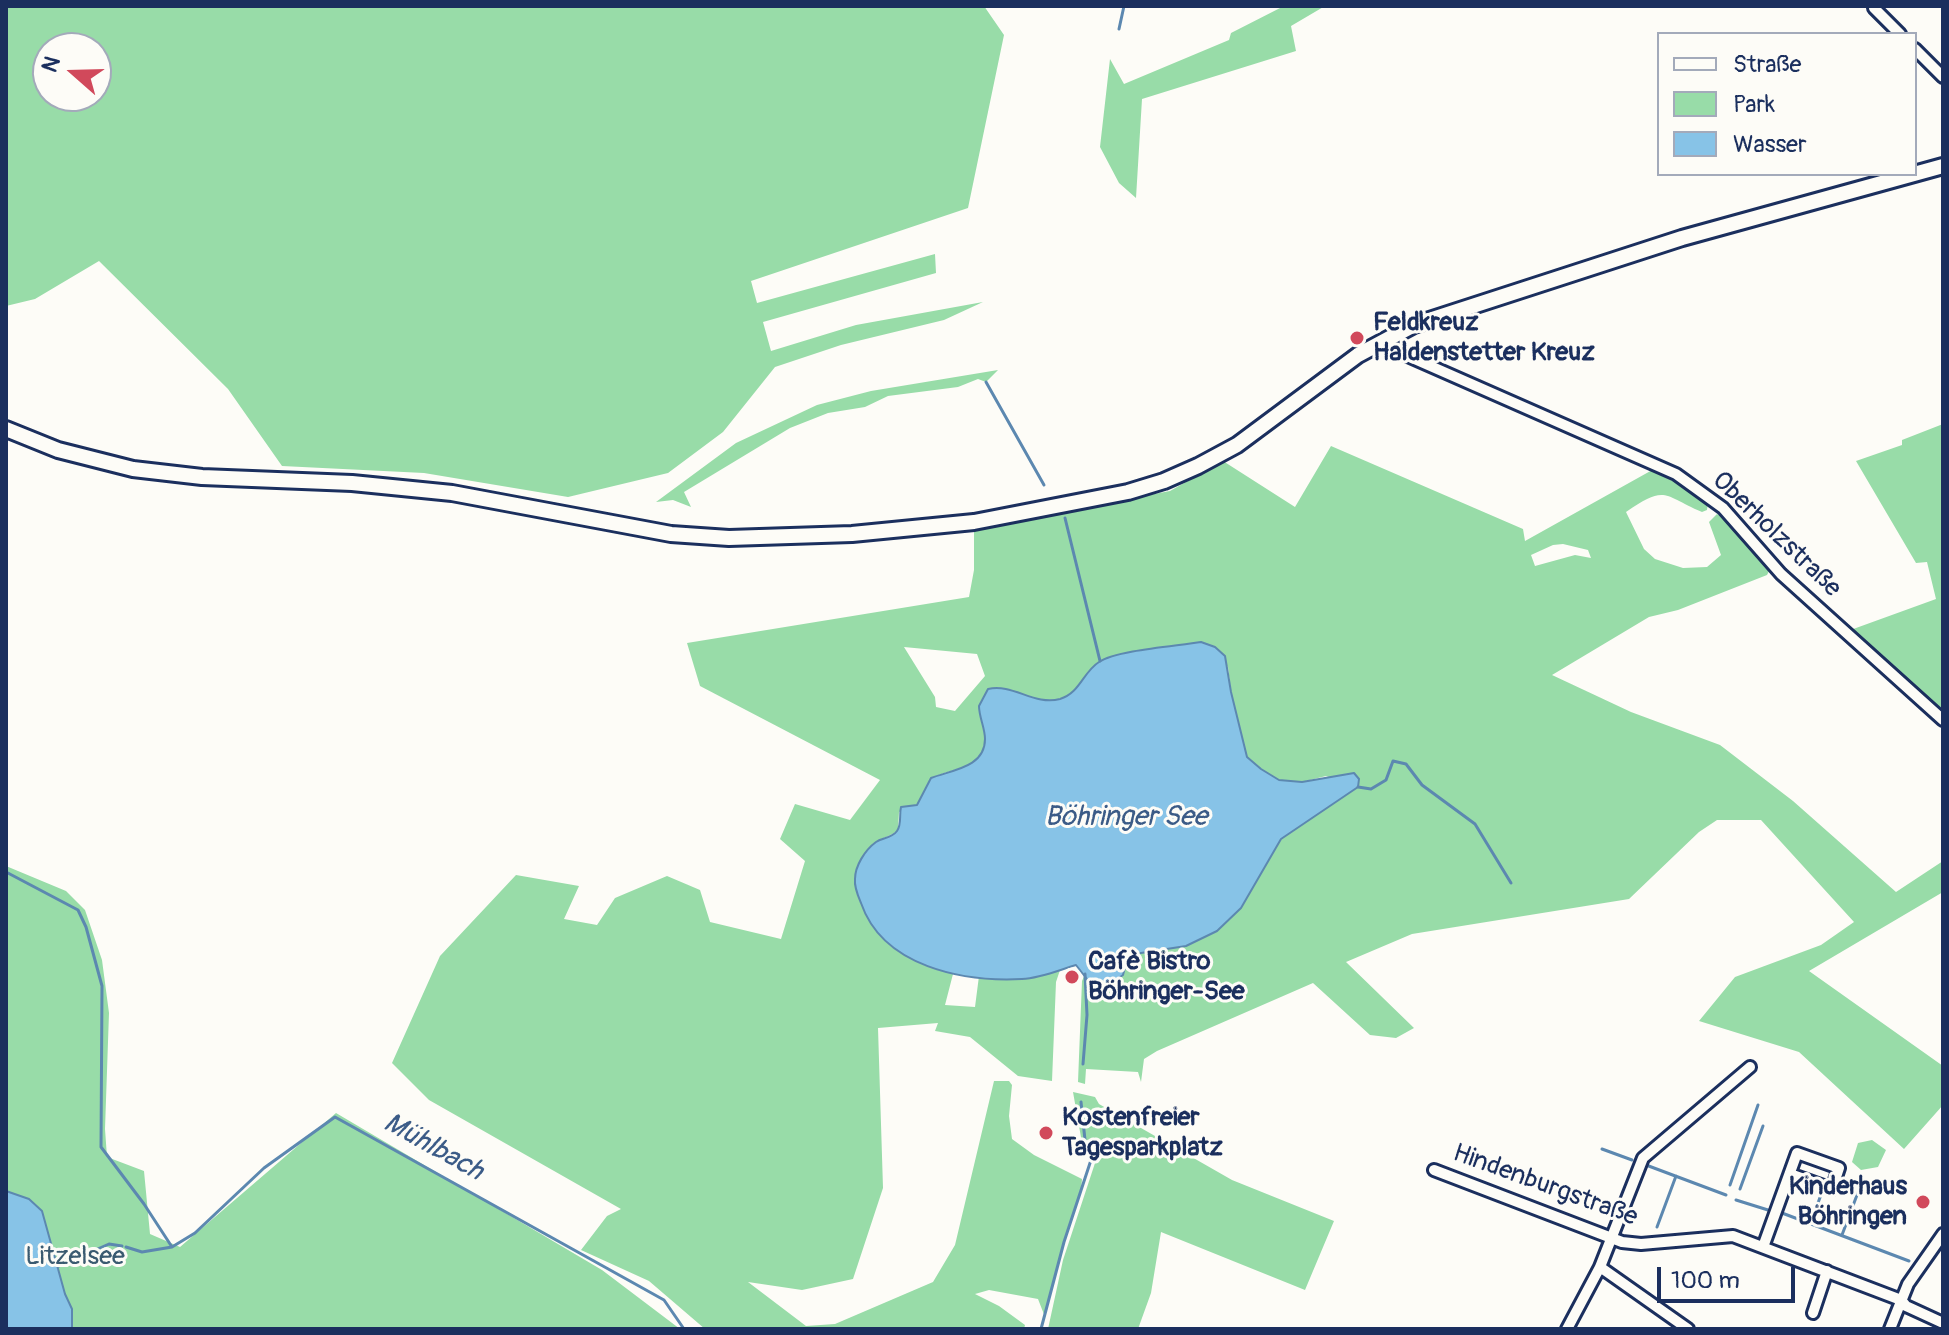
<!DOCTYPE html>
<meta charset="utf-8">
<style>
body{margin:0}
#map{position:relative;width:1949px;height:1335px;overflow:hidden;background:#fdfcf7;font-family:Pangolin,sans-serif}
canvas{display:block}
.frame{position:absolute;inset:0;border:8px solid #1b2f5e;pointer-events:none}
.legend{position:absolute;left:1657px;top:32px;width:260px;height:144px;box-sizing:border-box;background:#fdfcf7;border:2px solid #a3aaba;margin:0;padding:10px 14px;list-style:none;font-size:24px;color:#1b2f5e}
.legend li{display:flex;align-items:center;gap:16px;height:40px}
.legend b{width:40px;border:2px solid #a3aaba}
.north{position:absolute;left:32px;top:32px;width:80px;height:80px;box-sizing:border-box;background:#fdfcf7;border:2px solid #a3aaba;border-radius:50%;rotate:290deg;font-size:22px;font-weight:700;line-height:32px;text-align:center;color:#1b2f5e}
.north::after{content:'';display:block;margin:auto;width:28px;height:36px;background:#d1495b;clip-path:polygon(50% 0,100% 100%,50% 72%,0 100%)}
.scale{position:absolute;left:1657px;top:1267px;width:138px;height:36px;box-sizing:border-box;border:4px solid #1b2f5e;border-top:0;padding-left:10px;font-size:24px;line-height:28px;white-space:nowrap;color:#1b2f5e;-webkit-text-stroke:6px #fdfcf7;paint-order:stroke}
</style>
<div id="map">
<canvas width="1949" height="1335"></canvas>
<div class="frame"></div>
<ul class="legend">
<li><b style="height:10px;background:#fdfcf7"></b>Straße</li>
<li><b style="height:22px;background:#98dca8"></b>Park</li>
<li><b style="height:22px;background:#87c3e7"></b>Wasser</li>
</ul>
<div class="north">N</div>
<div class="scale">100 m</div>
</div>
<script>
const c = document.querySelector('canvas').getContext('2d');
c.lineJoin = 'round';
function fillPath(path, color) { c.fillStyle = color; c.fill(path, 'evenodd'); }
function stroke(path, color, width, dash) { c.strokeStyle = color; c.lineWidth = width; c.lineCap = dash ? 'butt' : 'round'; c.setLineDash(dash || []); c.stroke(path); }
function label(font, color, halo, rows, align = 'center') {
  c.font = font + ' Pangolin,sans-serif'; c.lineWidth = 6; c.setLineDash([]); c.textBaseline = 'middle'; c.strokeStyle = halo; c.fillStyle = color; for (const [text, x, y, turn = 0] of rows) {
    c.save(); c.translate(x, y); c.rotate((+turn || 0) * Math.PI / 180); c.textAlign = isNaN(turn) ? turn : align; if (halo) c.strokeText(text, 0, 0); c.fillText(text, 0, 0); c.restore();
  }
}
fillPath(new Path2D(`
 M 6,6 L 984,6 L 1004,35 L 968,208 L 751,281 L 757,303 L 935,254 L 936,273 L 763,322 L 771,351 L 856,325 L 983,302 L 944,320 L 841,345 L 775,367 L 723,432 L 668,473 L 568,497 L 424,473 L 282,466 L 228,389 L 99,261 L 35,299 L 6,306 ZM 48,48 L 96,48 L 96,96 L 48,96 Z
 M 1284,6 L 1325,6 L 1291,26 L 1296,51 L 1142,99 L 1136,198 L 1119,183 L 1100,147 L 1110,59 L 1124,84 L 1229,40 L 1231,33 Z
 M 998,370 L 986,382 L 978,379 L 958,387 L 888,396 L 865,407 L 828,413 L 790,428 L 684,492 L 691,507 L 673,500 L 656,502 L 736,443 L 817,405 L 871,391 Z
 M 1943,424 L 1943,720 L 1845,632 L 1936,599 L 1927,562 L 1916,563 L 1856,461 L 1902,445 L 1902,440 Z
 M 1331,446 L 1523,529 L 1525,541 L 1654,469 L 1674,477 L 1708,503 L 1707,510 L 1702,512 C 1663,495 1666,484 1626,512 L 1644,549 L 1655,559 L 1683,568 L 1707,567 L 1721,555 L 1709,522 L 1717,514 L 1725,518 L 1770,569 L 1767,575 L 1678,610 L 1649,617 L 1552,675 L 1631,712 L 1720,745 L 1793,801 L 1896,892 L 1943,861 L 1943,892 L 1809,971 L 1943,1066 L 1943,1105 L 1904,1149 L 1799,1052 L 1699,1021 L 1735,977 L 1821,945 L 1854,922 L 1761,820 L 1717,820 L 1699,832 L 1629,899 L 1412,934 L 1346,962 L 1414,1028 L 1396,1038 L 1370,1035 L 1313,983 L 1157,1051 L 1144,1059 L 1141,1082 L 1138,1072 L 1086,1069 L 1085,1084 L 1078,1082 L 1082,981 L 1085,974 L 1090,983 L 1106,987 L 1127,966 L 1128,955 L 1186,946 L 1241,907 L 1281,839 L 1358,787 L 1326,776 L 1302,782 L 1279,780 L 1261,769 L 1247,757 L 1231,692 L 1228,667 L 1202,642 C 1177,646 1122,650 1102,660 C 1089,667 1087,678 1078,688 C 1052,713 1025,692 996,687 L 979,707 C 979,719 987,732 984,745 C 979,767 957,768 939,775 C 926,780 923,795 917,805 L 899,812 L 898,830 C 891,836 884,837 876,842 C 869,847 862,858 858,866 C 853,877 856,885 859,896 C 872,942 908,963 953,974 L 945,1005 L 975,1007 L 979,976 L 991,979 L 1060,970 L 1056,982 L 1052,1081 L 1018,1076 L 970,1037 L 935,1031 L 938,1023 L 878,1028 L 883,1188 L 853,1279 L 802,1290 L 748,1282 L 806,1326 L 835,1324 L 933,1282 L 955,1245 L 994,1081 L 1009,1081 L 1012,1085 L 1009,1116 L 1012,1139 L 1034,1155 L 1082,1179 L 1081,1191 L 1064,1242 L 1045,1317 L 1038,1299 L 989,1290 L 975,1294 L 999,1306 L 1025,1325 L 1024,1329 L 705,1329 L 649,1281 L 581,1250 L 607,1216 L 621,1209 L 429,1100 L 392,1063 L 440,956 L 516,875 L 579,886 L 564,919 L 597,925 L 615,898 L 667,876 L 700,890 L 710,922 L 781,939 L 805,861 L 780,839 L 795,804 L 850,820 L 880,780 L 700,686 L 687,643 L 969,597 L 974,570 L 974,528 L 1170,491 L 1223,461 L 1295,507 ZM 1563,544 L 1588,550 L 1591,558 L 1575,555 L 1535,566 L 1531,555 L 1553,545 ZM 904,647 L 977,654 L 985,676 L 955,711 L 936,707 L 935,697 Z
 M 6,866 L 66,891 L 85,910 L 102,960 L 109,1013 L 105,1129 L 107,1157 L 144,1171 L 150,1234 L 180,1247 L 336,1113 L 602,1270 L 680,1329 L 6,1329 Z
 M 1073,1092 L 1095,1097 L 1099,1104 L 1232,1180 L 1334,1221 L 1305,1290 L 1161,1232 L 1151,1293 L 1138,1329 L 1048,1329 L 1063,1260 L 1097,1157 L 1088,1159 L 1082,1143 Z
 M 1872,1140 L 1886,1150 L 1878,1167 L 1861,1170 L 1852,1162 L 1858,1143 Z`), '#98dca8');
const water = new Path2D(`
 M 1201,642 L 1215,647 L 1225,656 L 1231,692 L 1247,757 L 1261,769 L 1279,780 L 1302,782 L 1354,773 L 1359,779 L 1358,787 L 1281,839 L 1241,908 L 1217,931 L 1186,946 L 1128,955 L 1123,975 L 1106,987 L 1090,983 L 1076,965 C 1059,970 1041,978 1022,979 C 963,982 883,967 861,903 C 858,896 854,887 855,879 C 855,866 865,850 876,842 C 882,838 892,838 897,831 C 902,824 899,815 901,807 L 917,805 L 931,778 C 951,770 985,768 985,739 C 985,728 979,717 979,706 L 988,689 C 1013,683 1034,706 1060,699 C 1080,693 1083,672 1099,662 C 1117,650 1178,646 1201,642 Z
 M 6,1191 L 29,1199 L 42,1211 L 65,1294 L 72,1309 L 72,1329 L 6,1329 Z`);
fillPath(water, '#87c3e7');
stroke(water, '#5c88b0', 2);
stroke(new Path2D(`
 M 1119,29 L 1124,6
 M 986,382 L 1044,485
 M 1065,518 L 1100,661
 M 1358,787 L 1371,789 L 1386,780 L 1393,761 L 1406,764 L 1422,785 L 1475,824 L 1511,883
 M 6,872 L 78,910 L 86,927 L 102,986 L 101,1147 L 144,1204 L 172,1247 L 195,1233 L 264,1168 L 335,1117 L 664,1300 L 684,1329
 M 1083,1064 L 1087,1015 L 1085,974
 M 1602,1149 L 1632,1160
 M 1646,1165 L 1726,1195
 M 1730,1185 L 1758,1105
 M 1740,1189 L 1763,1126
 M 1736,1200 L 1768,1210
 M 1782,1213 L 1909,1261
 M 1811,1222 L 1822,1192
 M 1657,1227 L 1676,1176
 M 1842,1235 L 1863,1179
 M 126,1247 L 142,1252 L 172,1247
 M 59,1266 L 109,1244 L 122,1246
 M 1041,1329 L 1064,1242 L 1091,1160 L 1085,1140 L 1081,1102`), '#5c88b0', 3);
const street = new Path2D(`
 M 1874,8 L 1900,34
 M 1915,49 L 1943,77
 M 1378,343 L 1676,474 L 1723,508 L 1781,574 L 1943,720
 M 1434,1170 L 1622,1242 L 1641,1244 L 1733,1236 L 1901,1300 L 1906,1306 L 1943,1323
 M 1763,1247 L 1797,1153 L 1839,1168 L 1832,1189 L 1790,1174
 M 1600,1267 L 1688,1329
 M 1813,1313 L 1827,1271
 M 1567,1329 L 1600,1267 L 1643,1158 L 1750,1067
 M 1890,1329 L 1908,1284 L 1943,1234`);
const secondary = new Path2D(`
 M 6,429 L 58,450 L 133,469 L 202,477 L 352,483 L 452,493 L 671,534 L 729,538 L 852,534 L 974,522 L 1128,492 L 1164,481 L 1198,466 L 1237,445 L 1358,355 L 1414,325 L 1682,238 L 1943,166`);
stroke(street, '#1b2f5e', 16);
stroke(secondary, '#1b2f5e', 20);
stroke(street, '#fdfcf7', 10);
stroke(secondary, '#fdfcf7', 14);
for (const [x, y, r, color] of [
 [1357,338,8,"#d1495b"],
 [1072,977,8,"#d1495b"],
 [1046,1133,8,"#d1495b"],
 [1923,1202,8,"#d1495b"]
]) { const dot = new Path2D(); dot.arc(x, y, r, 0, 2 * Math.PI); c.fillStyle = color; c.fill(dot); stroke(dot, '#fdfcf7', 3); }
label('bold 26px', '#1b2f5e', '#fdfcf7', [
 ["Feldkreuz",1373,323],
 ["Haldenstetter Kreuz",1373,353],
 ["Cafè Bistro",1088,962],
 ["Böhringer-See",1088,992],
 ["Kostenfreier",1062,1118],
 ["Tagesparkplatz",1062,1148],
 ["Kinderhaus",1907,1187,"right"],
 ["Böhringen",1907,1217,"right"]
], 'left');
label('26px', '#1b2f5e', '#fdfcf7', [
 ["Oberholzstraße",1776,535,44],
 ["Hindenburgstraße",1545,1186,20]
]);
label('26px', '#3a5a70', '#fdfcf7', [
 ["Litzelsee",75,1257]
]);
label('italic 28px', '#3b5b87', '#fdfcf7', [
 ["Böhringer See",1126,818],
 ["Mühlbach",433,1148,29]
]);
</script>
